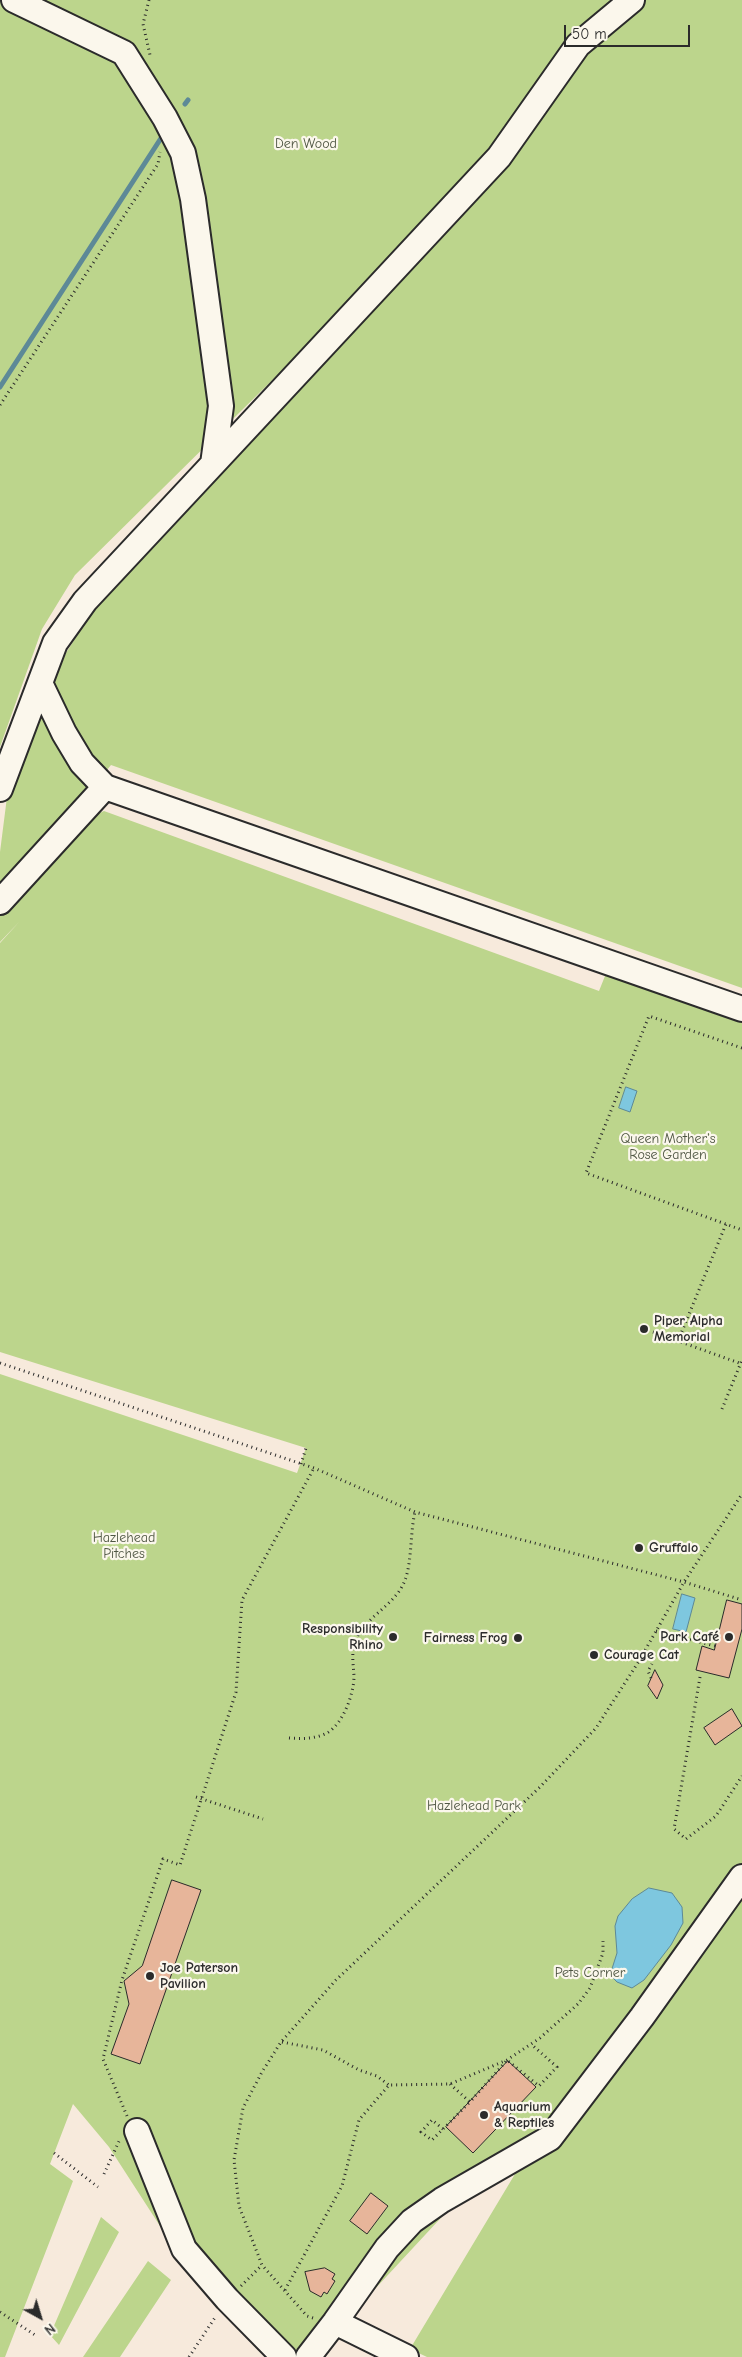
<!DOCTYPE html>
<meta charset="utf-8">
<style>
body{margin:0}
#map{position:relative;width:742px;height:2357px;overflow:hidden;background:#f7eadc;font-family:"Comic Neue",sans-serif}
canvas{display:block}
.north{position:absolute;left:15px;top:2292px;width:50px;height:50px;-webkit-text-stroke:4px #fbf7ec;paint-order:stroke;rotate:141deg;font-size:14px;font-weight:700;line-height:20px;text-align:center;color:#2b2b2b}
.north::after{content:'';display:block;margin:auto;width:18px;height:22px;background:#2b2b2b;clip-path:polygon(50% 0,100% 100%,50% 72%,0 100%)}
.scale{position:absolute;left:564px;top:25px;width:126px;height:22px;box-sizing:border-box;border:2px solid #2b2b2b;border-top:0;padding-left:6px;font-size:15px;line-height:18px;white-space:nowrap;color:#2b2b2b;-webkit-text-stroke:4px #fbf7ec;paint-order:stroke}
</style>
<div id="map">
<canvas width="742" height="2357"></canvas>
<div class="north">N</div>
<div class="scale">50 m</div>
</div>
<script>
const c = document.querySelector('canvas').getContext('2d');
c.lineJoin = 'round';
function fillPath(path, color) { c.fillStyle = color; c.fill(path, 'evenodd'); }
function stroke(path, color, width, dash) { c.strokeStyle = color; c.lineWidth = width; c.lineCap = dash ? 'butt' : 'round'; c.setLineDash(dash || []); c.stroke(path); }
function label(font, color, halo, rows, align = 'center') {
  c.font = font + ' "Comic Neue",sans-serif'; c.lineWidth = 4.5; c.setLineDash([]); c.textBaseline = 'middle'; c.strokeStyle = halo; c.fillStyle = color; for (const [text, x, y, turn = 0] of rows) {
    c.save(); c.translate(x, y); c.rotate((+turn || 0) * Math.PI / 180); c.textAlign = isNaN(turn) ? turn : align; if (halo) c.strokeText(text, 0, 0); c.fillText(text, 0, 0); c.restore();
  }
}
fillPath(new Path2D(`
 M 0,0 L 620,0 L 492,153 L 408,246 L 75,575 L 42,629 L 0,747 Z
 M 645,0 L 742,0 L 742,988 L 111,765 L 73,812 L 0,892 L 0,852 L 7,797 L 66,653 L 94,608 L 584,47 Z
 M 104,811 L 599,991 L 607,971 L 742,1022 L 742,2357 L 427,2357 L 410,2349 L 515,2174 L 451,2207 L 348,2318 L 299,2357 L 292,2357 L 180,2257 L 109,2147 L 73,2104 L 50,2164 L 73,2181 L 5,2357 L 0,2357 L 0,1374 L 297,1473 L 306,1448 L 0,1352 L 0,943 L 20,921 L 0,942 L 0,914 L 87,819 Z
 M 101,2217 L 119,2232 L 59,2345 L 50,2335 Z
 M 148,2261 L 171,2280 L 120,2357 L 83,2357 Z`), '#bcd58c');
const water = new Path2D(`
 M 626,1087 L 637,1091 L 630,1112 L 619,1108 Z
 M 682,1594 L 695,1598 L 686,1632 L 673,1629 Z
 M 649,1888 L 672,1893 L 682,1907 L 683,1923 L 671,1945 L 644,1980 L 632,1988 L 617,1982 L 610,1975 L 617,1953 L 615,1926 L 618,1916 L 632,1899 Z`);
fillPath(water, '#7ec7df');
stroke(water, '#5d8997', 1);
stroke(new Path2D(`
 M 185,104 L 188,100
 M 0,387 L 165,132`), '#5d8997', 5);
const building = new Path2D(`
 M 727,1600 L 742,1604 L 742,1629 L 729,1678 L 696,1670 L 702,1646 L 714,1650 Z
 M 655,1670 L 663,1685 L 657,1699 L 648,1686 Z
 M 732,1709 L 742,1726 L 715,1745 L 704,1728 Z
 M 172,1880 L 201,1890 L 140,2064 L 111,2054 L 129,2004 L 124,1981 L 142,1966 Z
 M 508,2061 L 536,2087 L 473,2153 L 446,2127 Z
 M 371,2193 L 388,2206 L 367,2234 L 350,2221 Z
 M 325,2268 L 335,2274 L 332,2279 L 335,2281 L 327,2294 L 324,2292 L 321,2297 L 310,2291 L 305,2272 Z`);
fillPath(building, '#e7b59a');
stroke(building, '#2b2b2b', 1);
const minor = new Path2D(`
 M 213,464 L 499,157 L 578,45 L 632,0
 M 40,683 L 64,733 L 82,763 L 105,787
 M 0,789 L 55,643 L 85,601 L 213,464 L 221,406 L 193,199 L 183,153 L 165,118 L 124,53 L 14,0
 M 0,902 L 105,787 L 742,1009
 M 137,2131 L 184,2249 L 227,2299 L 284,2357
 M 335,2322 L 406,2357
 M 308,2357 L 335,2322 L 387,2248 L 412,2221 L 442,2200 L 550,2138 L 642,2017 L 742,1877`);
stroke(minor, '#2b2b2b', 28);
stroke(new Path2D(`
 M 149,0 L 143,24 L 150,55
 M 0,405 L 158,164 L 160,152
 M 742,1048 L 649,1016 L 586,1173 L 742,1230
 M 653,1332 L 742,1364
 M 678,1341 L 726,1224
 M 0,1363 L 314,1468 L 415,1512 L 684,1582 L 742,1600
 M 722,1409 L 742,1360
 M 301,1464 L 306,1448
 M 656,1631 L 715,1646
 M 700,1677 L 674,1829 L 686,1839 L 716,1816 L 742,1776
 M 651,1678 L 648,1671 L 652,1664
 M 289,1738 C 302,1739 315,1739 327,1733 C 343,1724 354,1694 354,1676 C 353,1660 350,1647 360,1632 C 373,1613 397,1602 405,1580 C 412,1562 410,1533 415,1512
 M 196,1797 L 263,1819
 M 282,2042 L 323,2050 L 359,2070 L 377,2076 L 389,2085
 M 450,2084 L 470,2102 L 507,2060 L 539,2086 L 557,2067 L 531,2044
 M 127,2116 L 103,2059 L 122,1980 L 163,1859 L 180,1865 L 236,1692 L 242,1600 L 314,1468
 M 443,2129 L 432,2120 L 421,2132 L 432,2140 L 470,2102
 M 54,2153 L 98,2187
 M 104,2174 L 120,2139
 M 241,2286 L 262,2265
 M 285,2290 L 342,2186 L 359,2120 L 389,2085 L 450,2084 L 507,2060 L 540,2038 L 578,2004 L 590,1988 L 603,1953 L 603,1941
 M 0,2312 L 35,2335
 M 313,2318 L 307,2316 L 262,2265 L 239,2206 L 234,2160 L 243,2108 L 262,2072 L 281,2042 L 336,1980 L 540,1787 L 596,1728 L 639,1661 L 684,1582 L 742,1494
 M 189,2357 L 216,2316`), '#2b2b2b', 3, [1, 4]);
stroke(minor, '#fbf7ec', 24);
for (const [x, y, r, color] of [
 [644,1329,5,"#2b2b2b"],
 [639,1548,5,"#2b2b2b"],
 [393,1637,5,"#2b2b2b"],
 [729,1637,5,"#2b2b2b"],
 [518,1638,5,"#2b2b2b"],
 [594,1655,5,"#2b2b2b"],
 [150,1976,5,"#2b2b2b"],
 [484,2115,5,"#2b2b2b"]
]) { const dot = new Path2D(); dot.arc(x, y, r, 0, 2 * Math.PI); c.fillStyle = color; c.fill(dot); stroke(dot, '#fbf7ec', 2); }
label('14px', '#4f5643', '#fbf7ec', [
 ["Den Wood",306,144],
 ["Queen Mother's",668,1139],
 ["Rose Garden",668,1155],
 ["Hazlehead",124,1538],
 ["Pitches",124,1554],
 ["Hazlehead Park",474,1806],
 ["Pets Corner",590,1973]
]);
label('bold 14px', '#2b2b2b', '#fbf7ec', [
 ["Piper Alpha",654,1321],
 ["Memorial",654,1337],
 ["Gruffalo",649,1548],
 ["Responsibility",383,1629,"right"],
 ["Rhino",383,1645,"right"],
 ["Park Café",719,1637,"right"],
 ["Fairness Frog",508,1638,"right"],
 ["Courage Cat",604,1655],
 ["Joe Paterson",160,1968],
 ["Pavilion",160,1984],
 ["Aquarium",494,2107],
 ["& Reptiles",494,2123]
], 'left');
</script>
